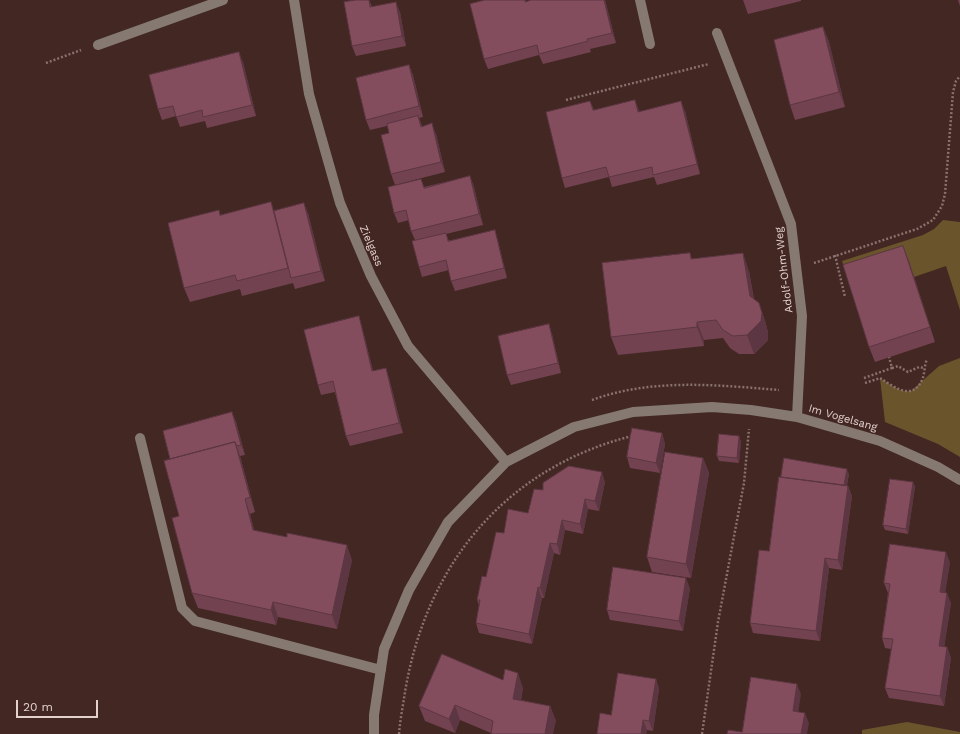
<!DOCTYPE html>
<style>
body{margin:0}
#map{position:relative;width:960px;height:734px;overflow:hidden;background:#422723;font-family:"Work Sans",sans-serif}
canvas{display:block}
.scale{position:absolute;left:16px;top:700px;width:82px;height:18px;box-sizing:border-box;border:2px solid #e4d1ce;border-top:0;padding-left:5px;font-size:12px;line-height:14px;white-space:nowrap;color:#e4d1ce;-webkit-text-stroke:3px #422723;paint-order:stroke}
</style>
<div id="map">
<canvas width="960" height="734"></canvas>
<div class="scale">20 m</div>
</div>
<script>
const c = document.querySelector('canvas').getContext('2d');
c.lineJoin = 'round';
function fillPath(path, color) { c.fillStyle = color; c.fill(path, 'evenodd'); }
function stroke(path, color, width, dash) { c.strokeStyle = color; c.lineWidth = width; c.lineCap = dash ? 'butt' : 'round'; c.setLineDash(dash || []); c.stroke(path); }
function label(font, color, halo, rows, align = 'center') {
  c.font = font + ' "Work Sans",sans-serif'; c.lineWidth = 3; c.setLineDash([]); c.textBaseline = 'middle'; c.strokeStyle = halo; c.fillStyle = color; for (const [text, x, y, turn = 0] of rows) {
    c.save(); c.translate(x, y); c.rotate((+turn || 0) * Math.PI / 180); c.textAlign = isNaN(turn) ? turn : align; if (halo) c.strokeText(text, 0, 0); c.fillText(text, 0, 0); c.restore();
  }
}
fillPath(new Path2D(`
 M 943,220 L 960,222 L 960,310 L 946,266 L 914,277 L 848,280 L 842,261 L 923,235 L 934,229 Z
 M 960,358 L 960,457 L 938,444 L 885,422 L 880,378 C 890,384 900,393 911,391 L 939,366 Z
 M 907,722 L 960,732 L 960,734 L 862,734 L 862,730 Z`), '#6a542b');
stroke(new Path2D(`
 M 46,63 L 81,50
 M 566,100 L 709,64
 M 835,255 L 845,297
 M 814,263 L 917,229 L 933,220 L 942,206 L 945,194 L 953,92 L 956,81 L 960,76
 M 892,368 L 898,366 L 908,372 L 919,367 L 924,368
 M 864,378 L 892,368 L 889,357
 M 865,383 L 880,378 C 893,386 912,402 922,380 C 925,374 924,366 927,359
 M 592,400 C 652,378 717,385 779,390
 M 399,734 C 400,720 403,706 405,692 C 426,565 505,468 632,436
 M 702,734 L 718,622 L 744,483 L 749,429`), '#89716e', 2.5, [2, 2]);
stroke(new Path2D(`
 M 294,0 L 309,94 L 340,203 L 371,276 L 408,346 L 506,462
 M 640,0 L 650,44
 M 717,33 L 791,224 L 802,316 L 797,417
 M 98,45 L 223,0
 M 140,438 L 182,608 L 195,621 L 381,670
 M 374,734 L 374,715 L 384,649 L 409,590 L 448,522 L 506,462 L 574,427 L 633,412 L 712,407 L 751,410 L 797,417 L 880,441 L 938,467 L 960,480`), '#857971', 10);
fillPath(new Path2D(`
 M 356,0 L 369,0 L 372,7 L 400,12 L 406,46 L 356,56 L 352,46 Z
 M 485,0 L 526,0 L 526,1 L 605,0 L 616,43 L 590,49 L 591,52 L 543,64 L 539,55 L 488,69 L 484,59 Z
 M 743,0 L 801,0 L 801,1 L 748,14 Z
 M 958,0 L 960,0 L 960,6 Z
 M 823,27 L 829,42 L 845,107 L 795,120 L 790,105 Z
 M 243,62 L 256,116 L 207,128 L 205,121 L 180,127 L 176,116 L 162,120 L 158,109 Z
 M 409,65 L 413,75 L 423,117 L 419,118 L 422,126 L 436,134 L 445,172 L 395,185 L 391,174 L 389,133 L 387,126 L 370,130 L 366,120 Z
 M 590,101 L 594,110 L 639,111 L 685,111 L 700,174 L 657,185 L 654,177 L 612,187 L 609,177 L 565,188 L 562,178 Z
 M 470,176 L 474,187 L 483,225 L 446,234 L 449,241 L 498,241 L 507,278 L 455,291 L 451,281 L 449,270 L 422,277 L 419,267 L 415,240 L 411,231 L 409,220 L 398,223 L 394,213 L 421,179 L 424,187 Z
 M 271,202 L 274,211 L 308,213 L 325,281 L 295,289 L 293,283 L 242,296 L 240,289 L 190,302 L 184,288 L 221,215 Z
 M 690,253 L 692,259 L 749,271 L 754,299 L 759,303 L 765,321 L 768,332 L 768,340 L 754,354 L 739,354 L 730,348 L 723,338 L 704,340 L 704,346 L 618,355 L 611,337 Z
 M 909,261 L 935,342 L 875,362 L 869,347 Z
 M 359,316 L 362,327 L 373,371 L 389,378 L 403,433 L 350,446 L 346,436 L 335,392 L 321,395 L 318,385 Z
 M 552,334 L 561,373 L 511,385 L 507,375 Z
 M 232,412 L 236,422 L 245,455 L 240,456 L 255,512 L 250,514 L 254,530 L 352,560 L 337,629 L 278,617 L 276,625 L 198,608 L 192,593 L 170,459 Z
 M 662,433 L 665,444 L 660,473 L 630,468 L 627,457 Z
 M 739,436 L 741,442 L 739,463 L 719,461 L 717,456 Z
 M 703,458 L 709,473 L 691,578 L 652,572 L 647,557 Z
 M 849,474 L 847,485 L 848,486 L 852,496 L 842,570 L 829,568 L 820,641 L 753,633 L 750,623 L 769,551 L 781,477 Z
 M 605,482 L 599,511 L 588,509 L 583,534 L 565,530 L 560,555 L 554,553 L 544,598 L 542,598 L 532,644 L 479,633 L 476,623 L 479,605 L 477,600 L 504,533 L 528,513 L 543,490 Z
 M 913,482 L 915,487 L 908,534 L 885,530 L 883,525 Z
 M 950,562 L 945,592 L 951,603 L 944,647 L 947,647 L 951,658 L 944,706 L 889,698 L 885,688 L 891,649 L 885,648 L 882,638 L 888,593 L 884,583 Z
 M 690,588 L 683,631 L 610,620 L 607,610 Z
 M 656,679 L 659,689 L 653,731 L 647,730 L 646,734 L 597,734 L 611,715 Z
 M 503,680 L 523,688 L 521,700 L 550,706 L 556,721 L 491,733 L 460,720 L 455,733 L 425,721 L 419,706 Z`), '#724251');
fillPath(new Path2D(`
 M 604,0 L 605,0 L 616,43 L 612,33 Z
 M 396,2 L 400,12 L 406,46 L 402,36 Z
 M 823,27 L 829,42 L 845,107 L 839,92 Z
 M 239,52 L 243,62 L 256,116 L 252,105 Z
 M 409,65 L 413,75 L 423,117 L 419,106 Z
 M 635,100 L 639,110 L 642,122 L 638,112 Z
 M 681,101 L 685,111 L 700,174 L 697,164 Z
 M 432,123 L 436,134 L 445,172 L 441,162 Z
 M 470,176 L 474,187 L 483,225 L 479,214 Z
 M 304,203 L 308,213 L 325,281 L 321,271 Z
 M 495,230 L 498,241 L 507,278 L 504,268 Z
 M 903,246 L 909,261 L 935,342 Z
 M 743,253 L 749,271 L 756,315 L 750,296 Z
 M 759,303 L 765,321 L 768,332 L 768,340 L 754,354 L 747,335 Z
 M 359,316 L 362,327 L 376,382 L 372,371 Z
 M 697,322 L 704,340 L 704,346 L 697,327 Z
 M 549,324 L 552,334 L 561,373 L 558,363 Z
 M 386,368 L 389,378 L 403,433 L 399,423 Z
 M 232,412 L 236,422 L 245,455 L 241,445 Z
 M 662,433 L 665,444 L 660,473 L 656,463 Z
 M 739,436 L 741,442 L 739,463 L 737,458 Z
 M 235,442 L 240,456 L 255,512 L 250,497 Z
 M 703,458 L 709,473 L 691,578 L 686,564 Z
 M 847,469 L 849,474 L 845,493 L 843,487 Z
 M 602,472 L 605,482 L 599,511 L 595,501 Z
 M 913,482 L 915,487 L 908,534 L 906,529 Z
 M 848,486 L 852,496 L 842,570 L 838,560 Z
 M 245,499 L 250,514 L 258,545 L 253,530 Z
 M 585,499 L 588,509 L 583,534 L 580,524 Z
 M 562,520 L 565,530 L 560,555 L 557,544 Z
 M 550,543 L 554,553 L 544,598 L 540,588 Z
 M 347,545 L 352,560 L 337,629 L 332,615 Z
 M 946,552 L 950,562 L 944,602 L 940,592 Z
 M 825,558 L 829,568 L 820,641 L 816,631 Z
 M 686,578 L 690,588 L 683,631 L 679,621 Z
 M 538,587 L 542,598 L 532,644 L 529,634 Z
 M 947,593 L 951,603 L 943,656 L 939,646 Z
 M 273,602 L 278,617 L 276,625 L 271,610 Z
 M 947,647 L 951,658 L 944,706 L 940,696 Z
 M 518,673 L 523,688 L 518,713 L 513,699 Z
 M 656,679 L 659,689 L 653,731 L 649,721 Z
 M 797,684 L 801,694 L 797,721 L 793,711 Z
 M 455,705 L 460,720 L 455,733 L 449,719 Z
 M 550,706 L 556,721 L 553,734 L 545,734 Z
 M 805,713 L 809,723 L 807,734 L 801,734 Z
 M 643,720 L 647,730 L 646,734 L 641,734 Z`), '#5c3642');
const building = new Path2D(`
 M 356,0 L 369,0 L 370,7 L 396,2 L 402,36 L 352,46 L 344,2 Z
 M 485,0 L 525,0 L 525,2 L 531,0 L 604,0 L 612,33 L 587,39 L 588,41 L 539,54 L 537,45 L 484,59 L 470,4 Z
 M 823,27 L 839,92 L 790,105 L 774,40 Z
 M 239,52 L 252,105 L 203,117 L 202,110 L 176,117 L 173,106 L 158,109 L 149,75 Z
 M 409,65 L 419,106 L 366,120 L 356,78 Z
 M 635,100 L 638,112 L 681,101 L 697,164 L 653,175 L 652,167 L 609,177 L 606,167 L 562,178 L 546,112 L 590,101 L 593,110 Z
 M 418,116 L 421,127 L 432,123 L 441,162 L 391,174 L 381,135 L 389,133 L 387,124 Z
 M 470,176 L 479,214 L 411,231 L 406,210 L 394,213 L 388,187 L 421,179 L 424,188 Z
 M 271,202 L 288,268 L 237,281 L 235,275 L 184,288 L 168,223 L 219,210 L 220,215 Z
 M 304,203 L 321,271 L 291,278 L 274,211 Z
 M 495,230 L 504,268 L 451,281 L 446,260 L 419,267 L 412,241 L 446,233 L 448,241 Z
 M 903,246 L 930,327 L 869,347 L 843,265 Z
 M 690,253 L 691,259 L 743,253 L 750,296 L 759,303 L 762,313 L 761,321 L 747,335 L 733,336 L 723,330 L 716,320 L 697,322 L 697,327 L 611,337 L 602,263 Z
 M 359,316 L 372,371 L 386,368 L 399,423 L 346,436 L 333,381 L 318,385 L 304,330 Z
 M 549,324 L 558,363 L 507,375 L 498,336 Z
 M 232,412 L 241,445 L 237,446 L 235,442 L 170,459 L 163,431 Z
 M 632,428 L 662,433 L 656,463 L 627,457 Z
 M 719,434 L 739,436 L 737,458 L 717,456 Z
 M 235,442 L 250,497 L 245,499 L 253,530 L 287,537 L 287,533 L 347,545 L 332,615 L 273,602 L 271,610 L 192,593 L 172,518 L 179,516 L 164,461 Z
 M 665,452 L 703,458 L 686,564 L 647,557 Z
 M 784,458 L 847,469 L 844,485 L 781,477 Z
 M 569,466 L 602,472 L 595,501 L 585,499 L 580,524 L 562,520 L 557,544 L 550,543 L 540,588 L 538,587 L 529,634 L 476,623 L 480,600 L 477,600 L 482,576 L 486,577 L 496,532 L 504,533 L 508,509 L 528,513 L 534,489 L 543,490 L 543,483 Z
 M 779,477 L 848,486 L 838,560 L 825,558 L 816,631 L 750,623 L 759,550 L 769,551 Z
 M 890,479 L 913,482 L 906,529 L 883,525 Z
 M 890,544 L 946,552 L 940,592 L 947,593 L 939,646 L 947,647 L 940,696 L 885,688 L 893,639 L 882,638 L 890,584 L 884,583 Z
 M 613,567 L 686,578 L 679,621 L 607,610 Z
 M 442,654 L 503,680 L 505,669 L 518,673 L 513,699 L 550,706 L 545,734 L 491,734 L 493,721 L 455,705 L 449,719 L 419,706 Z
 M 618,673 L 656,679 L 649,721 L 643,720 L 641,734 L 597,734 L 600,713 L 611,715 Z
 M 751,677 L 797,684 L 793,711 L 805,713 L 801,734 L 727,734 L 728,730 L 742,732 Z`);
fillPath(building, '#844d5e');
stroke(building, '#5c3642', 1);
label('11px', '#e4d1ce', '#422723', [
 ["Zielgass",371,246,67],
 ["Adolf-Ohm-Weg",784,270,-97],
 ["Im Vogelsang",843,418,16]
]);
</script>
